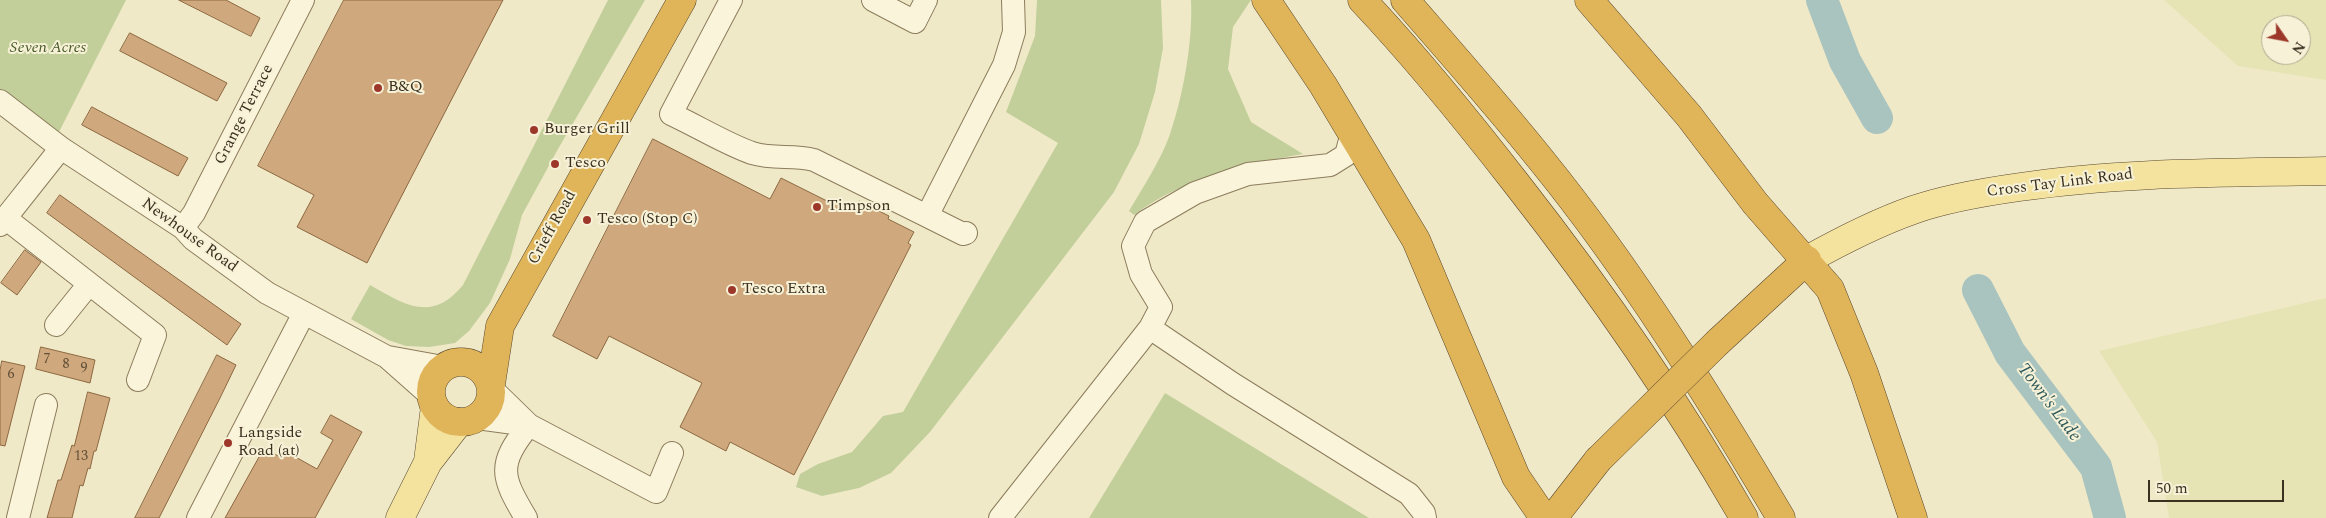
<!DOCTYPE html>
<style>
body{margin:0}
#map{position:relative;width:2326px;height:518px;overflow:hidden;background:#f0e9c7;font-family:Spectral,serif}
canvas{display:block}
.north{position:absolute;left:2261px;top:15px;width:50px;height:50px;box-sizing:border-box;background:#f7f2d7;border:1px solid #aca58e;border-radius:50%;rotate:123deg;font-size:14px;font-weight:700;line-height:20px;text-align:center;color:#3c3120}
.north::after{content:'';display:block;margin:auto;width:18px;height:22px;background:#9d372a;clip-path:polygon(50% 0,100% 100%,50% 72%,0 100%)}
.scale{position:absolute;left:2148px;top:480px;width:136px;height:22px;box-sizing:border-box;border:2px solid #3c3120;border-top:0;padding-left:6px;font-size:15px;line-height:18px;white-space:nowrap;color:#3c3120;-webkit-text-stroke:4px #f7f2d7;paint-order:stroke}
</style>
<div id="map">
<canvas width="2326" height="518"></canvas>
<div class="north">N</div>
<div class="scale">50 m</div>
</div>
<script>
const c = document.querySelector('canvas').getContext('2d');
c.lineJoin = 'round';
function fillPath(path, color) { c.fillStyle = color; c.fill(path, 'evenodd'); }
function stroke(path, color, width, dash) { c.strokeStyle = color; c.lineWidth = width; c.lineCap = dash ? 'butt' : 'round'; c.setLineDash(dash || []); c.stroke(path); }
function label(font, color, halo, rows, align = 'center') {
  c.font = font + ' Spectral,serif'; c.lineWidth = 4; c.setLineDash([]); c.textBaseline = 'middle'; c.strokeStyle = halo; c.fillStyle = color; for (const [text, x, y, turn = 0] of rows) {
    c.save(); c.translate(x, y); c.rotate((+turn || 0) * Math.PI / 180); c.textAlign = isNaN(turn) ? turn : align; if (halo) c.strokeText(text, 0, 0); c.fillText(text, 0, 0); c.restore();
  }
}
fillPath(new Path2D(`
 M 2164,0 L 2326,0 L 2326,80 L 2238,66 ZM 2271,25 L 2301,25 L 2301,55 L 2271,55 Z
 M 2326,298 L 2326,518 L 2169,518 L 2157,442 L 2099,351 Z`), '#e6e4b4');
fillPath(new Path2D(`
 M 0,0 L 126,0 L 59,132 L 0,89 Z
 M 608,0 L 645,0 L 558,149 L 522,215 L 510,259 L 490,303 L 469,331 L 455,343 L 429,347 L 406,346 L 388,340 L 351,319 L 370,285 C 405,305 432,323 463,285 Z
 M 1037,0 L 1161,0 L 1163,48 L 1155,92 L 1139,144 L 1114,192 L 930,432 L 891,473 L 859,488 L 822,496 L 796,487 L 800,474 L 818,464 L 852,452 L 883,416 L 903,412 L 1058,143 L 1006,112 L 1035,36 Z
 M 1191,0 L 1251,0 L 1233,27 L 1228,69 L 1251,122 L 1303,154 C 1243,165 1183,178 1134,215 L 1129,211 C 1143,187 1159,163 1169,137 C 1183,97 1193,42 1191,0 Z
 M 1165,393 L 1369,518 L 1089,518 Z`), '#c2cf9b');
stroke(new Path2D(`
 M 1822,0 L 1845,61 L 1877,118
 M 1978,290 L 2010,353 L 2096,467 L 2110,518`), '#a9c4bf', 32);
const building = new Path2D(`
 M 179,0 L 226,0 L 260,18 L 251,36 Z
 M 344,0 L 503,0 L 367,263 L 297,227 L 314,195 L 258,166 Z
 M 130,33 L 227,83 L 217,101 L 120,51 Z
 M 92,107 L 188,158 L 178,176 L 82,125 Z
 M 653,139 L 770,199 L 781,178 L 829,202 L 830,200 L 853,211 L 859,201 L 889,216 L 888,219 L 914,232 L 908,243 L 911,245 L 794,475 L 730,442 L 726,451 L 680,427 L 702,383 L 609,336 L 597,359 L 553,336 Z
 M 60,195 L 241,324 L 227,345 L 47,213 Z
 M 25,250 L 41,262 L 17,295 L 1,283 Z
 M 41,347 L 95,360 L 90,383 L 36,369 Z
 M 217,355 L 236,365 L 220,398 L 159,518 L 135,518 Z
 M 2,361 L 25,366 L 5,446 L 0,445 L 0,371 Z
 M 88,392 L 110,398 L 96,451 L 94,451 L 90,469 L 88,468 L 83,486 L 80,485 L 72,518 L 47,518 L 58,480 L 61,480 L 72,445 L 74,446 Z
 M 331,415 L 362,432 L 315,518 L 225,518 L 264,448 L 280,457 L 283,450 L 317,469 L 333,440 L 321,433 Z`);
fillPath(building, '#cfa97d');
stroke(building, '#8c6841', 1);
const minor = new Path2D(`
 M 731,0 L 671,114 C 695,125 728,145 752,153 C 775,160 792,154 814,160 L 927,216 L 1004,65 L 1014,32 L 1013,0
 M 873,0 L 915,22 L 926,0
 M 0,101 L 61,148 L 183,228 L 193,239 L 267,293 L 387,357 L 431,396
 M 927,216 L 963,234 L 966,233
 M 5,218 L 155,335 L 138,380
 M 0,225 L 61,148
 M 183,228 L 194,213 L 303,0
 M 56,325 L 89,284
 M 1150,328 L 1161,307 L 1141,274 L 1133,246 L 1145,222 L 1195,193 L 1248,174 L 1330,165 L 1346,155 L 1352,133
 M 388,357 L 443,367
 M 491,388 L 529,425 L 656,492 L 672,453
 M 477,418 L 529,425
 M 18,518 L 46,405
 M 198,518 L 304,313
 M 526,518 C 501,476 497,465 529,425
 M 1000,518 L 1150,328 L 1233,384 L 1409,494 L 1424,513 L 1425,518`);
const major = new Path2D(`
 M 1807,260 C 1841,241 1876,223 1913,210 C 1947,198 1984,192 2020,187 C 2121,172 2224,173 2326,171
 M 428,461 L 435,407
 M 400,518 L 428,462 L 459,422`);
const highway = new Path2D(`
 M 1266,0 L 1323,85 L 1416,240 L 1516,477 L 1544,518
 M 1362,0 C 1417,58 1467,120 1516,183 C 1599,289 1677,401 1744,518
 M 1405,0 C 1451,53 1498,106 1542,161 C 1632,272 1708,395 1781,518
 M 1589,0 L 1689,116 L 1755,203 L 1830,289 L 1864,373 L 1913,518
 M 1718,342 L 1807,260
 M431 392a30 30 0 1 1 60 0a30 30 0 1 1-60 0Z
 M 491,384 L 500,326 L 682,0
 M 1553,518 L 1598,460`);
stroke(minor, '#8c7c5c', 24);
stroke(major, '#5a4930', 29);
stroke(highway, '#5a4930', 29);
stroke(minor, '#faf4db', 22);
stroke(major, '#f3e39f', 28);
stroke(highway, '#e0b458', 28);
const highwayBridge = new Path2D(`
 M 1598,460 L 1718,342`);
stroke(highwayBridge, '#5a4930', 29, []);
stroke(highwayBridge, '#e0b458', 28);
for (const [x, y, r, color] of [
 [378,88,5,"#9d372a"],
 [534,130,5,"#9d372a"],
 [555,164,5,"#9d372a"],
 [817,207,5,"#9d372a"],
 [587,220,5,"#9d372a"],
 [732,290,5,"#9d372a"],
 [228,443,5,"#9d372a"]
]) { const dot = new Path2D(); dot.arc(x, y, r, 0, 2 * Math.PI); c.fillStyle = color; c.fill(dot); stroke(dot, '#f7f2d7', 2); }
label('14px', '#614f37', null, [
 ["7",47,360],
 ["8",66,365],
 ["9",84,369],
 ["6",11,375],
 ["13",81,457]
]);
label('italic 16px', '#465926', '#f7f2d7', [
 ["Seven Acres",48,49]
]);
label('16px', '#3c3120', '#f7f2d7', [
 ["B&Q",388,88],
 ["Burger Grill",544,130],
 ["Tesco",565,164],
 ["Timpson",827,207],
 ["Tesco (Stop C)",597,220],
 ["Tesco Extra",742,290],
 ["Langside",238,434],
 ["Road (at)",238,452]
], 'left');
label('16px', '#3c3120', '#f7f2d7', [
 ["Grange Terrace",245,115,-63],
 ["Cross Tay Link Road",2060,184,-7],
 ["Crieff Road",553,228,-61],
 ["Newhouse Road",189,236,36]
]);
label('italic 18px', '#2f5a5c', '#f7f2d7', [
 ["Town's Lade",2048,403,53]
]);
</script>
